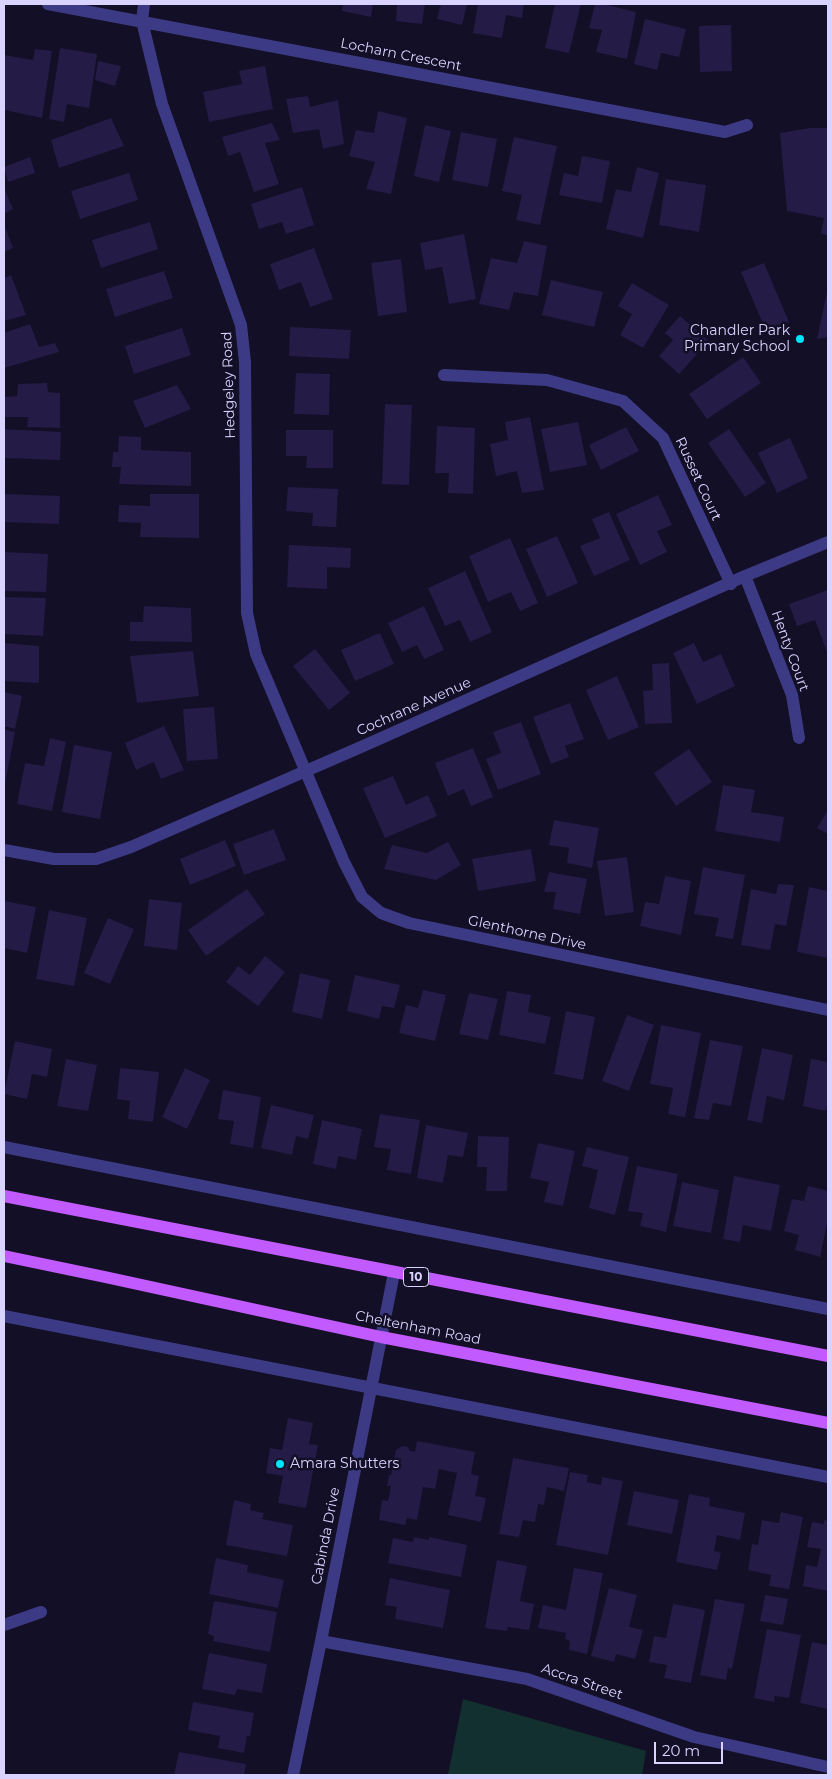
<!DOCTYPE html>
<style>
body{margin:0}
#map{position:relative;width:832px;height:1779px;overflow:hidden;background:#130f26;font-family:Montserrat,sans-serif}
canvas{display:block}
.frame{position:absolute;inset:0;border:5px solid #d9d4ff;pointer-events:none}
.scale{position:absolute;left:654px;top:1742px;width:69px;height:22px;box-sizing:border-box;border:2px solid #d9d4ff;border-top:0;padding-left:6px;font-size:15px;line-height:18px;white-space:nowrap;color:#d9d4ff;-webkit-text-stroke:4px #130f26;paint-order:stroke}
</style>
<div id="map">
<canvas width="832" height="1779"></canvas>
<div class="frame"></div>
<div class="scale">20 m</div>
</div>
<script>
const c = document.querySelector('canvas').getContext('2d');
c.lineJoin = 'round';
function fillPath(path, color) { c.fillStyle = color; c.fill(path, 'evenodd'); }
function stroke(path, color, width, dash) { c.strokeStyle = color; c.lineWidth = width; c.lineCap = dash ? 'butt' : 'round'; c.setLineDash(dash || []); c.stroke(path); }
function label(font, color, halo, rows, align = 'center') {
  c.font = font + ' Montserrat,sans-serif'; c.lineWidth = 5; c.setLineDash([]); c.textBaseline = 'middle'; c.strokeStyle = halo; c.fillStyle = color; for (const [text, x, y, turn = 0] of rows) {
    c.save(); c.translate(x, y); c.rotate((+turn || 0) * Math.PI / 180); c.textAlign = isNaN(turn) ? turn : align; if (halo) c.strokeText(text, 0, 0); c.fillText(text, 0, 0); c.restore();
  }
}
fillPath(new Path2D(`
 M 463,1699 L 646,1751 L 642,1775 L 448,1775 Z`), '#12302f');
fillPath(new Path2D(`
 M 343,4 L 373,4 L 371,17 L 342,11 Z
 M 397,4 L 425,4 L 422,24 L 396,21 Z
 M 441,4 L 467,4 L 462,25 L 437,19 Z
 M 478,4 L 524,4 L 522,18 L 506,15 L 502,38 L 473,33 Z
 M 555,4 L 581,4 L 569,53 L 545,48 Z
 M 595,4 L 603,4 L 636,12 L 627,59 L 596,52 L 602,30 L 589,28 Z
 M 645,19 L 686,29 L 679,57 L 661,53 L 657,70 L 634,64 Z
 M 731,25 L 732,71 L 700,72 L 699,26 Z
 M 60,48 L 97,54 L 89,108 L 67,104 L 64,122 L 49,119 Z
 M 35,49 L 52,51 L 42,118 L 4,110 L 4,55 L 33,60 Z
 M 98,61 L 121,66 L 115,86 L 95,80 Z
 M 265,66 L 273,109 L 209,122 L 203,92 L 242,84 L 239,71 Z
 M 308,96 L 310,107 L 338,100 L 344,144 L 323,149 L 319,129 L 293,133 L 286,99 Z
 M 378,111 L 407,118 L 391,194 L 366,189 L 375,162 L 349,156 L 356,130 L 374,133 Z
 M 111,118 L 124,146 L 59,168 L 51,140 Z
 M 272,123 L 280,140 L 265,143 L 279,184 L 254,192 L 240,152 L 228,156 L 222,137 Z
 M 425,125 L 451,131 L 439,182 L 414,176 Z
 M 810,128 L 828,128 L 828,236 L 821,233 L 824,218 L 787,211 L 780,133 Z
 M 461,132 L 497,139 L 488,187 L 452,180 Z
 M 514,137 L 557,146 L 540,225 L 516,220 L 522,195 L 502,191 Z
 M 582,156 L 610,161 L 602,203 L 559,195 L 564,173 L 578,176 Z
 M 30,157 L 35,173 L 8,182 L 4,167 Z
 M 637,167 L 659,173 L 643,238 L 606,229 L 616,189 L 631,192 Z
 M 129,173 L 138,200 L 80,219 L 71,191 Z
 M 666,179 L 706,185 L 699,232 L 659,225 Z
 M 4,187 L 13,209 L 4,214 Z
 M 302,187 L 314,225 L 286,234 L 282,222 L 259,229 L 251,204 Z
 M 150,222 L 158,249 L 101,268 L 92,240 Z
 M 4,224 L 13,248 L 4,252 Z
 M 464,234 L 476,299 L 449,304 L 442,267 L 425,270 L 420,243 Z
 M 524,241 L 547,246 L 538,296 L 514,292 L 509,310 L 479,304 L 491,258 L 517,263 Z
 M 314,248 L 333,299 L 310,307 L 301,282 L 279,290 L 270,264 Z
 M 401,259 L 407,312 L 378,316 L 371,263 Z
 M 764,263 L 789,322 L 766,331 L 741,272 Z
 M 164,271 L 173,298 L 115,317 L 106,289 Z
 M 11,275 L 26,315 L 4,321 L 4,278 Z
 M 551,280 L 603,292 L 594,327 L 542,315 Z
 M 632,283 L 669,305 L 643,348 L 620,335 L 632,314 L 618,306 Z
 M 827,292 L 828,337 L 817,339 Z
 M 680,316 L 709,341 L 679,374 L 659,356 L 673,340 L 665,333 Z
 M 30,324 L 39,347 L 55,343 L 59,352 L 4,368 L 4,333 Z
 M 290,327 L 351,330 L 349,359 L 289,356 Z
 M 182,328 L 191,355 L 134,374 L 125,346 Z
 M 743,357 L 761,383 L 707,419 L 689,394 Z
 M 296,373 L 330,374 L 329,415 L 294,414 Z
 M 47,383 L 48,392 L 60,393 L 60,428 L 27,427 L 28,417 L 4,417 L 4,397 L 17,396 L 18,384 Z
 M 177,385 L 191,409 L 145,428 L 133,401 Z
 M 385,404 L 412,405 L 409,485 L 382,484 Z
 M 530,417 L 544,490 L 522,493 L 517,471 L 496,476 L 490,444 L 508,440 L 505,422 Z
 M 578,422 L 587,465 L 550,472 L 541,429 Z
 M 437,426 L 475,428 L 473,494 L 448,493 L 449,473 L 435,473 Z
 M 626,427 L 639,451 L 601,470 L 589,445 Z
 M 4,429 L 61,432 L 60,460 L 4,458 Z
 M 729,429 L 766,483 L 745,497 L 708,443 Z
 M 286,430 L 333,430 L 333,468 L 306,468 L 307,456 L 286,456 Z
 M 119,436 L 141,437 L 141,450 L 191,452 L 191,486 L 119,484 L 121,467 L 112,467 L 113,452 L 118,452 Z
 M 790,438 L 808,478 L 777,493 L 758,453 Z
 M 288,487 L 338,489 L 336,527 L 312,526 L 313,513 L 286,511 Z
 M 4,494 L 60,496 L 59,524 L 4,522 Z
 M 150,494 L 199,494 L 199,538 L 140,537 L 141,523 L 118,522 L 119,505 L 150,506 Z
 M 658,495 L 672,525 L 657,531 L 667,552 L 640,565 L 616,514 Z
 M 609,512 L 630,560 L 594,576 L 580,546 L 600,538 L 592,519 Z
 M 557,536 L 578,583 L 547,597 L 526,549 Z
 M 510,538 L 538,603 L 520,611 L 511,592 L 488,602 L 469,556 Z
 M 289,545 L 351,548 L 350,568 L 327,567 L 327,589 L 287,587 Z
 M 4,552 L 48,554 L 46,592 L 4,591 Z
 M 465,571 L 492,632 L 470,642 L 460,620 L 445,626 L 428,588 Z
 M 828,590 L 828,651 L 827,652 L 815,620 L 797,626 L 789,604 Z
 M 4,597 L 46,598 L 43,636 L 4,634 Z
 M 144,606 L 191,608 L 192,642 L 130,641 L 130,622 L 143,622 Z
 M 424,606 L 444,650 L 424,659 L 417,645 L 402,652 L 388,623 Z
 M 380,633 L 394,664 L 355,681 L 341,650 Z
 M 4,643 L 39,646 L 39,683 L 4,681 Z
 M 694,643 L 703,662 L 721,654 L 735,686 L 697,704 L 673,653 Z
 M 315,649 L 350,693 L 329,710 L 293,666 Z
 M 193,651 L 199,696 L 137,703 L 130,656 Z
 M 669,663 L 672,723 L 645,724 L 643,691 L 653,690 L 652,664 Z
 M 617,676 L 639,727 L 608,740 L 586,690 Z
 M 4,692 L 22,696 L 15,729 L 4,726 Z
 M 570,703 L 584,739 L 565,746 L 569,757 L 551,764 L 533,717 Z
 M 214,707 L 218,759 L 187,761 L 183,709 Z
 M 521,722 L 541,774 L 498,790 L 486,759 L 501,753 L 493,732 Z
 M 164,726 L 184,770 L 161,779 L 154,762 L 136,770 L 125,743 Z
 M 4,729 L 15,732 L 5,784 L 4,783 Z
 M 50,738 L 66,742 L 52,811 L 17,804 L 25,763 L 44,766 Z
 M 74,745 L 112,752 L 100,819 L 62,812 Z
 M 473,748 L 493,797 L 471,806 L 464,789 L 448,796 L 435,763 Z
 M 689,749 L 712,782 L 676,806 L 654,773 Z
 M 393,776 L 406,805 L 428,795 L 437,816 L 385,838 L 363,788 Z
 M 723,785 L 755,790 L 751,812 L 784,817 L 780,842 L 715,831 Z
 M 828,810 L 828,834 L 817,828 Z
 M 554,820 L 599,828 L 592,868 L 567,863 L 569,848 L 549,845 Z
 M 274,829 L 286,860 L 244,875 L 233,844 Z
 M 225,840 L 236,866 L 190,885 L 180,859 Z
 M 448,842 L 461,865 L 436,880 L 384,869 L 392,845 L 427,853 Z
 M 531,849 L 536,881 L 478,891 L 472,859 Z
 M 627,857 L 634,912 L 605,916 L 597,861 Z
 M 703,867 L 745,875 L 733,939 L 715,936 L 719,918 L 694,914 Z
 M 549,872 L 587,879 L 580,914 L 553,909 L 556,892 L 544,892 Z
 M 665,876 L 691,881 L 681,935 L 640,926 L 645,902 L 659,904 Z
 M 778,884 L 794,885 L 786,926 L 775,924 L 770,950 L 741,945 L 751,889 L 776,894 Z
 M 809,887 L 828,891 L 828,958 L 797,952 Z
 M 247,889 L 265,914 L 206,956 L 188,930 Z
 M 149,899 L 182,903 L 177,950 L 144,946 Z
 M 4,901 L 36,907 L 27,953 L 4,948 Z
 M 49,910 L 87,918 L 74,986 L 36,979 Z
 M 108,918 L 134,929 L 110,984 L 84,973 Z
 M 265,956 L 285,972 L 258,1006 L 226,982 L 238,966 L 250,975 Z
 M 300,973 L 330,980 L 322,1019 L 292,1012 Z
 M 355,975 L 400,985 L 394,1008 L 382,1006 L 379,1019 L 347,1011 Z
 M 423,990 L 446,995 L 435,1041 L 399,1033 L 406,1005 L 418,1008 Z
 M 507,991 L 531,995 L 528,1012 L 551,1017 L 545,1044 L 499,1035 Z
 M 469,993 L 498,999 L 488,1040 L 459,1034 Z
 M 566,1011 L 595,1017 L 583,1080 L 554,1074 Z
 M 627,1015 L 654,1025 L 629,1091 L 602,1081 Z
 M 661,1025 L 701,1033 L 685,1117 L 668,1114 L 673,1088 L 650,1084 Z
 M 710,1040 L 743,1046 L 731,1106 L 713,1103 L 709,1120 L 694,1118 Z
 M 15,1041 L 52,1049 L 47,1077 L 32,1074 L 27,1099 L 4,1094 Z
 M 762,1048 L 793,1055 L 784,1100 L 767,1096 L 762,1123 L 747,1120 Z
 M 66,1059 L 97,1065 L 88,1111 L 57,1106 Z
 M 811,1059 L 828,1062 L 828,1100 L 826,1111 L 803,1106 Z
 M 120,1068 L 159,1072 L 153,1122 L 128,1119 L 130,1101 L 117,1099 Z
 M 185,1068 L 210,1080 L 187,1129 L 162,1117 Z
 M 223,1090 L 261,1097 L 253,1148 L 230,1144 L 234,1121 L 218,1119 Z
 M 271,1105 L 314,1115 L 308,1139 L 296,1136 L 292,1155 L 261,1148 Z
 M 380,1114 L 420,1120 L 411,1174 L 387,1170 L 391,1149 L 374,1147 Z
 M 322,1120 L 362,1129 L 356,1160 L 338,1156 L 336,1169 L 313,1164 Z
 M 426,1125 L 468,1133 L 463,1157 L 448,1155 L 443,1183 L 417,1178 Z
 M 478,1136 L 509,1137 L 507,1191 L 486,1191 L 487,1167 L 477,1167 Z
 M 538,1143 L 575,1151 L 563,1206 L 544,1202 L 549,1182 L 530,1178 Z
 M 587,1147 L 629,1157 L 615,1215 L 589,1208 L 598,1170 L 582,1166 Z
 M 637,1166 L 678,1174 L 666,1232 L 640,1226 L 643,1213 L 628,1211 Z
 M 734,1176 L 780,1185 L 771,1231 L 743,1225 L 740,1242 L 723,1239 Z
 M 682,1182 L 719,1190 L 711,1233 L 673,1226 Z
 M 808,1186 L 828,1191 L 828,1219 L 820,1257 L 795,1250 L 799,1235 L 784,1231 L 792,1199 L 804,1201 Z
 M 288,1418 L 313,1423 L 309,1444 L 318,1445 L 306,1508 L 278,1503 L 283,1476 L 266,1473 L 270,1448 L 282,1450 Z
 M 417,1441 L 475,1452 L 471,1474 L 479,1476 L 475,1496 L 486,1498 L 481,1522 L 448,1515 L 457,1473 L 439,1469 L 435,1489 L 423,1487 L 417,1520 L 407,1518 L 405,1525 L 379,1520 L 382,1500 L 388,1501 L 391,1486 L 387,1486 L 389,1475 L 391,1475 L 396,1450 L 402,1446 L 408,1447 L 410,1451 L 415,1452 Z
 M 513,1458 L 569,1468 L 564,1491 L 547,1487 L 544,1505 L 538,1504 L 535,1522 L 523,1520 L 519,1537 L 499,1534 Z
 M 570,1472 L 588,1475 L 587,1482 L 601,1485 L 602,1477 L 623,1481 L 608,1555 L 556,1545 Z
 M 634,1491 L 679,1500 L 672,1534 L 627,1525 Z
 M 689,1494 L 710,1498 L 709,1506 L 745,1513 L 740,1540 L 717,1535 L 714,1551 L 721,1553 L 717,1570 L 676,1562 Z
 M 234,1500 L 251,1504 L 250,1510 L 264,1513 L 262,1519 L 293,1525 L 287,1556 L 226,1545 Z
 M 781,1512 L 803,1517 L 789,1589 L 769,1586 L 771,1575 L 748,1570 L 752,1544 L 758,1545 L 762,1520 L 779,1523 Z
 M 824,1520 L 828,1521 L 828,1591 L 803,1586 L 806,1565 L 817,1567 L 821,1549 L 807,1547 L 812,1522 L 824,1524 Z
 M 414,1537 L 429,1540 L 429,1537 L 467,1545 L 461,1577 L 388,1563 L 393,1538 L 413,1542 Z
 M 216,1558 L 248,1565 L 247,1572 L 284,1580 L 278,1608 L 209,1594 Z
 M 497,1560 L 527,1566 L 520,1601 L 534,1604 L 529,1630 L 508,1627 L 507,1631 L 485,1628 Z
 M 574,1568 L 603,1573 L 587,1654 L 569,1650 L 570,1641 L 565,1639 L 566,1633 L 538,1628 L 543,1605 L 566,1610 Z
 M 390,1578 L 450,1590 L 443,1628 L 395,1619 L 397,1607 L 385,1605 Z
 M 609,1588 L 637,1595 L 629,1627 L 643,1630 L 635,1659 L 616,1654 L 614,1662 L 591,1656 Z
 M 765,1595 L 788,1599 L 783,1625 L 760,1621 Z
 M 715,1599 L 745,1604 L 732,1669 L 728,1668 L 726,1680 L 700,1675 Z
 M 214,1601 L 277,1612 L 270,1652 L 213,1641 L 214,1636 L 208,1634 Z
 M 673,1604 L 705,1610 L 691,1683 L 664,1678 L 667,1665 L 649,1662 L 654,1636 L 666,1638 Z
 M 767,1629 L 801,1635 L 789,1698 L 775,1696 L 774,1702 L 754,1698 Z
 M 812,1642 L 828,1645 L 828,1709 L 800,1703 Z
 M 209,1653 L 267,1664 L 262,1693 L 237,1689 L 235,1695 L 202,1689 Z
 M 193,1702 L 254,1713 L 250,1736 L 247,1736 L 244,1753 L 218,1748 L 220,1736 L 188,1730 Z
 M 179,1752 L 246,1764 L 244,1775 L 174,1775 Z`), '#241b47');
stroke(new Path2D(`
 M 48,4 L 725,132 L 747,125
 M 144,4 L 142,21 L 162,104 L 241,325 L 245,362 L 247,613 L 256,654 L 344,862 L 362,897 L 381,913 L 409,923 L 828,1010
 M 444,375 L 547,380 L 623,401 L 663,438 L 731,584
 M 745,576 L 792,695 L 799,738
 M 4,850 L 54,859 L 96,859 L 131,847 L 361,747 L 745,576 L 828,542
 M 4,1147 L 828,1309
 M 4,1316 L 828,1477
 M 4,1625 L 41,1612
 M 321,1641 L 527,1679 L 694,1737 L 828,1767
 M 293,1775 L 321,1641 L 394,1273`), '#3d3a85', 12);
stroke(new Path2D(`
 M 4,1196 L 828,1356
 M 4,1256 L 105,1277 L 381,1337 L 828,1423`), '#c25bff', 12);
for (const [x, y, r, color] of [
 [800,339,5,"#00e5ff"],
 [280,1464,5,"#00e5ff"]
]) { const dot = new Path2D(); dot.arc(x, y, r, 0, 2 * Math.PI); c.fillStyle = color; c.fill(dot); stroke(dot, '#130f26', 2); }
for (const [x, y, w] of [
 [416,1277,25]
]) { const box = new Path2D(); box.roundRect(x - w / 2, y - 9.5, w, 19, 4); c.fillStyle = '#130f26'; c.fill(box); stroke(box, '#d9d4ff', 1); }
label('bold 12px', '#d9d4ff', null, [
 ["10",416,1277]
]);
label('14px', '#d9d4ff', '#130f26', [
 ["Locharn Crescent",401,55,11],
 ["Hedgeley Road",229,385,-92],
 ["Russet Court",698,479,65],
 ["Henty Court",790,651,70],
 ["Cochrane Avenue",414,707,-24],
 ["Glenthorne Drive",527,933,12],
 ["Cheltenham Road",418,1328,11],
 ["Cabinda Drive",326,1536,-79],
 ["Accra Street",582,1682,19]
]);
label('14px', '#d9d4ff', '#130f26', [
 ["Chandler Park",790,331],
 ["Primary School",790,347],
 ["Amara Shutters",290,1464,"left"]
], 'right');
</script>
